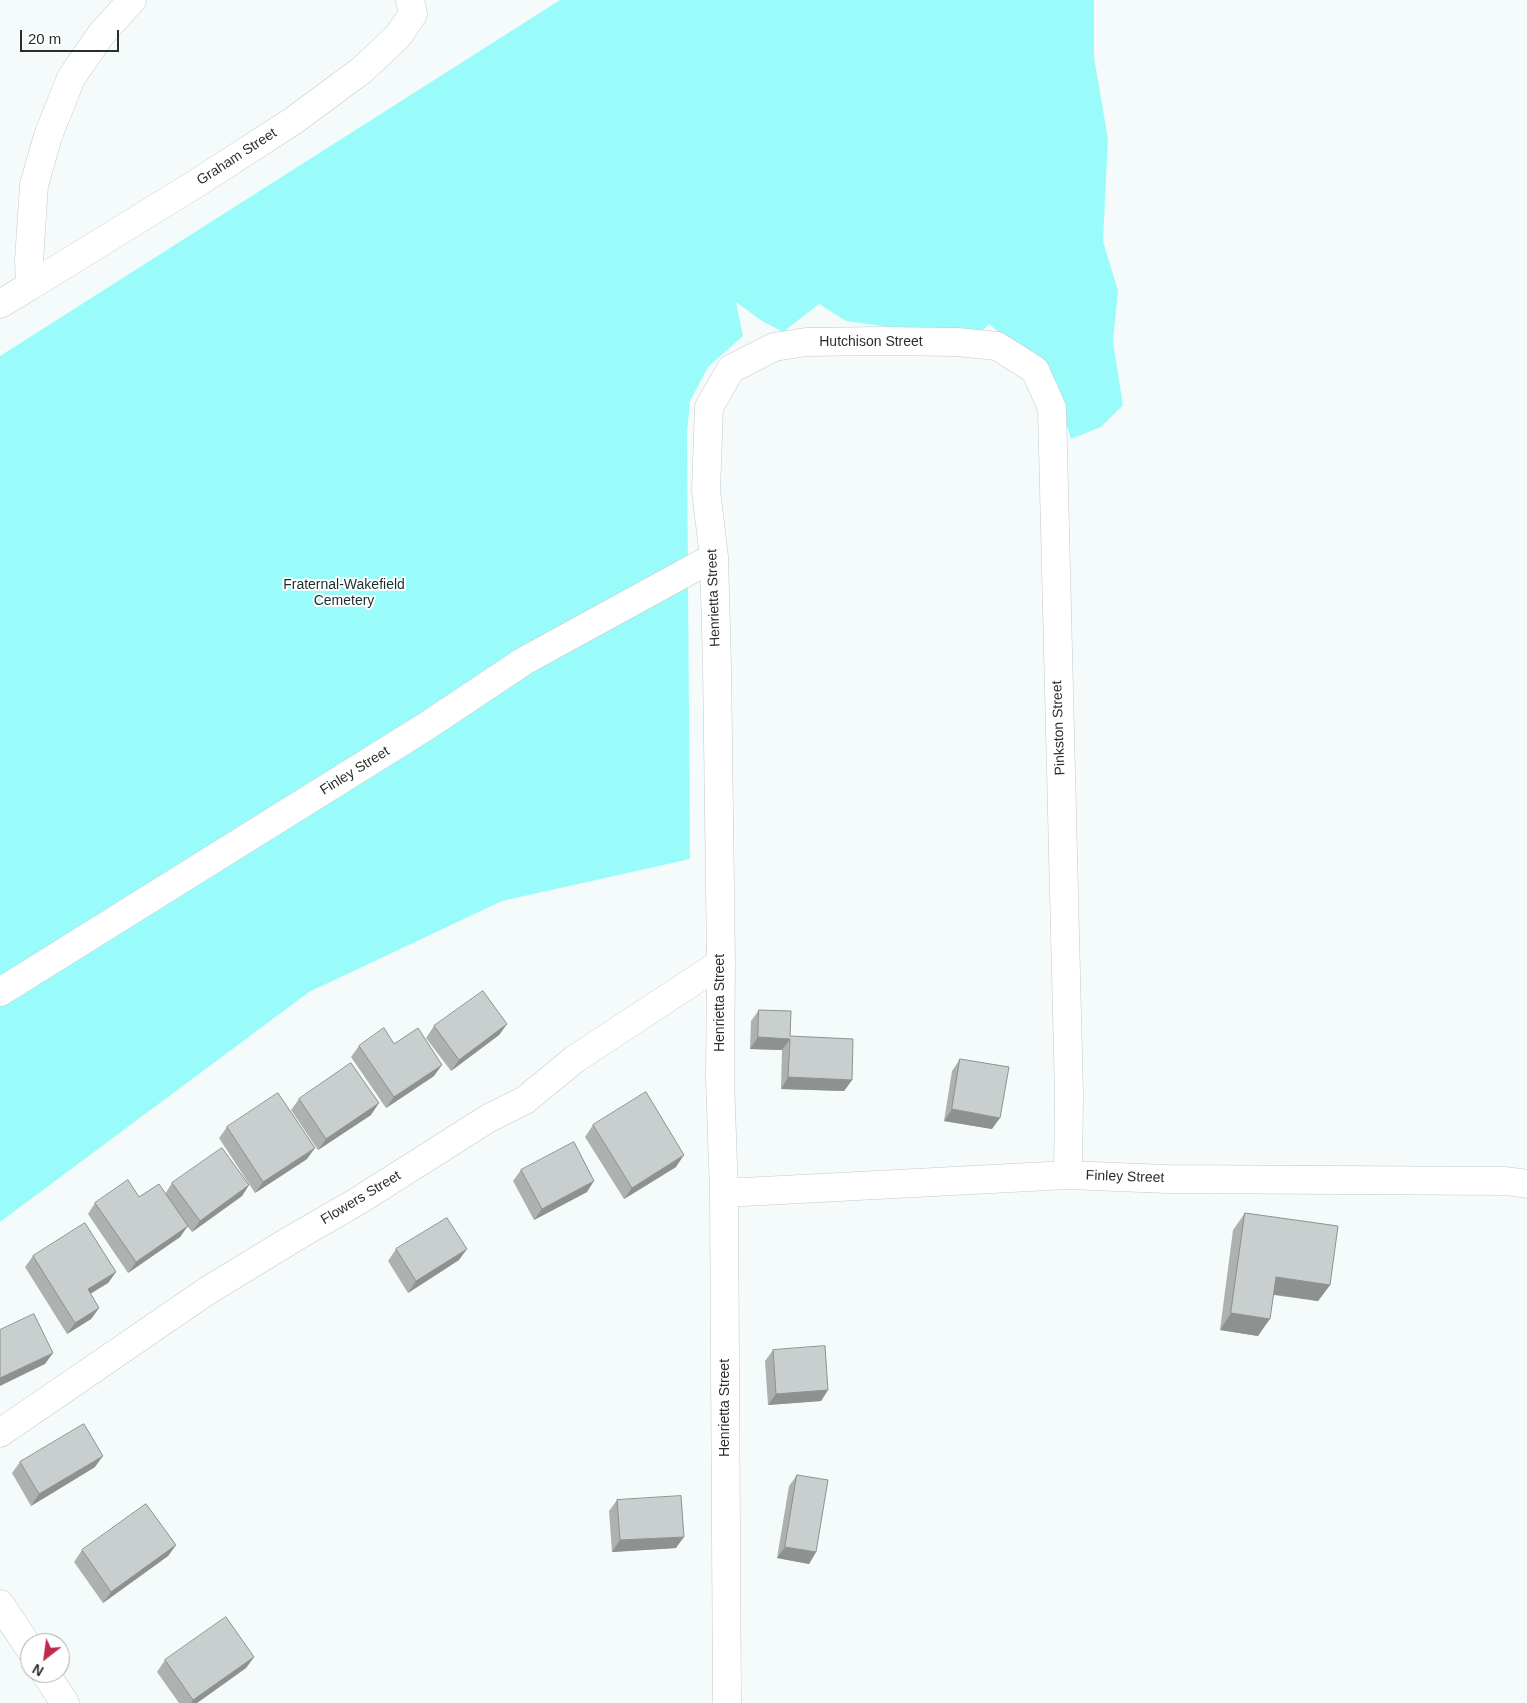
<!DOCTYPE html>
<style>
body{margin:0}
#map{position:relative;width:1527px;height:1703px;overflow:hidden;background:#f5fbfb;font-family:Arial,sans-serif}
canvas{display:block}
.north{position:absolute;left:20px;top:1633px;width:50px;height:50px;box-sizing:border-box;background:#fff;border:1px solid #ababab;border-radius:50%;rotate:210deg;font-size:14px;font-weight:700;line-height:20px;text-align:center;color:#2c2e2e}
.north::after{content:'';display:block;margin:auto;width:18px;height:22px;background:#bc2b4a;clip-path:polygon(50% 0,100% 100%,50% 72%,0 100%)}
.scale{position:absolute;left:20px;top:30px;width:99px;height:22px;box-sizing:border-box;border:2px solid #2c2e2e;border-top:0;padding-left:6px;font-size:15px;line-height:18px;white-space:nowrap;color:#2c2e2e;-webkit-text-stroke:4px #fff;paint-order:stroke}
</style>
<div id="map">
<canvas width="1527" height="1703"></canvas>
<div class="north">N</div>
<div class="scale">20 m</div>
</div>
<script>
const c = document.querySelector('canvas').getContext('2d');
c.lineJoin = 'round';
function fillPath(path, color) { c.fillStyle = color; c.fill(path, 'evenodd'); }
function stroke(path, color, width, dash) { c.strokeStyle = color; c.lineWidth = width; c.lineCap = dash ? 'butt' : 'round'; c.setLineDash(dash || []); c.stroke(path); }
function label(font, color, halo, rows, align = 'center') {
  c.font = font + ' Arial,sans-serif'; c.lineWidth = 4; c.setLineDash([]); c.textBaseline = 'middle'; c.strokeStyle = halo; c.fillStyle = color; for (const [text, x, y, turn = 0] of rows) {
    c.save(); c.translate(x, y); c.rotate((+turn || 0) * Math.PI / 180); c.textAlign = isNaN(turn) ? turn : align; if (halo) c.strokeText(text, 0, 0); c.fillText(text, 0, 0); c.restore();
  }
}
fillPath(new Path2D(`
 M 560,0 L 1094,0 L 1094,57 L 1108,139 L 1103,241 L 1118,291 L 1113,342 L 1123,405 L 1101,427 L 1071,439 L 1050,374 L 989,324 L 956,356 L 896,328 L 846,321 L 819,304 L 783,332 L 762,321 L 736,302 L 743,336 L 708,367 L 690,401 L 687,434 L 690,859 L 502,901 L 309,992 L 0,1222 L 0,356 Z`), '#9afcfa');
const minor = new Path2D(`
 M 132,0 L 102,33 L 71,78 L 48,136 L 34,185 L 29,260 L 30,286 L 197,183 L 293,121 L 362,70 L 398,36 L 413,14 L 410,0
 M 0,304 L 30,286
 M 0,992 L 425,727 L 524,661 L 714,557
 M 724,1193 L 1068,1175 L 1167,1179 L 1506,1181 L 1527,1184
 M 0,1433 L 207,1291 L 294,1238 L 358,1201 L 489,1118 L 525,1100 L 575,1059 L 721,963
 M 0,1604 L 30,1649
 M 45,1673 L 65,1703
 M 727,1703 L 724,1193 L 720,1079 L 721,963 L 717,666 L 714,557 L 706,491 L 709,407 L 731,369 L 774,347 L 806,342 L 881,341 L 957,342 L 997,346 L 1035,370 L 1052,408 L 1069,1095 L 1068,1175`);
stroke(minor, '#c3c9c9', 29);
stroke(minor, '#fff', 28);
fillPath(new Path2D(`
 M 759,1010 L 790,1036 L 852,1080 L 844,1091 L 781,1089 L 782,1050 L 750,1049 L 751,1021 Z
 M 507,1024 L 499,1035 L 451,1071 L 426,1038 L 434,1026 Z
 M 394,1044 L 434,1076 L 386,1108 L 351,1057 L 359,1046 Z
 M 960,1059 L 992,1129 L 944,1121 L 952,1071 Z
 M 299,1099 L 371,1115 L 318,1150 L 291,1110 Z
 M 593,1125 L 676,1167 L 624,1199 L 585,1137 Z
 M 227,1127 L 307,1159 L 255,1193 L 219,1138 Z
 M 521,1170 L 587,1192 L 534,1220 L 513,1181 Z
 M 172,1183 L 249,1185 L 242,1196 L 192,1232 L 187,1226 L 180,1237 L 128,1273 L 88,1214 L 95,1203 L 165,1194 Z
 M 1245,1213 L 1330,1285 L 1318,1301 L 1273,1295 L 1258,1336 L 1220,1330 L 1233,1230 Z
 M 396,1249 L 459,1260 L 408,1293 L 388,1261 Z
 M 33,1256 L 116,1272 L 108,1283 L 90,1294 L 99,1308 L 91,1319 L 67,1334 L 25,1267 Z
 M 773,1350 L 828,1390 L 821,1401 L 768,1405 L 765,1361 Z
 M 20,1462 L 95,1467 L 31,1506 L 12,1473 Z
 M 797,1475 L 816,1552 L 809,1564 L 777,1558 L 789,1486 Z
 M 617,1500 L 676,1548 L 612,1552 L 609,1511 Z
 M 176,1545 L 168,1556 L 103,1603 L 74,1562 L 82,1550 Z
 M 254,1657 L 246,1668 L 197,1703 L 179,1703 L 157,1672 L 165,1660 Z`), '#adb2b1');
fillPath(new Path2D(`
 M 507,1024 L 499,1035 L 451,1071 L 459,1060 Z
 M 758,1037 L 790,1039 L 782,1050 L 750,1049 Z
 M 442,1065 L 434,1076 L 386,1108 L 394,1097 Z
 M 788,1077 L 852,1080 L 844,1091 L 781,1089 Z
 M 379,1103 L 371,1115 L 318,1150 L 326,1139 Z
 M 952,1109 L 1000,1118 L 992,1129 L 944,1121 Z
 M 315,1148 L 307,1159 L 255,1193 L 263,1182 Z
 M 684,1155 L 676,1167 L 624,1199 L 632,1188 Z
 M 594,1181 L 587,1192 L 534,1220 L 542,1209 Z
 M 249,1185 L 242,1196 L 192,1232 L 200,1221 Z
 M 188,1226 L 180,1237 L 128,1273 L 136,1262 Z
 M 467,1249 L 459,1260 L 408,1293 L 416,1281 Z
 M 116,1272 L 108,1283 L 80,1300 L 88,1289 Z
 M 1276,1277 L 1330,1285 L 1318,1301 L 1264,1293 Z
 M 99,1308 L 91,1319 L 67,1334 L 75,1323 Z
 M 1231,1313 L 1270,1319 L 1258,1336 L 1220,1330 Z
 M 53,1353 L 45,1364 L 0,1386 L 0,1378 Z
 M 828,1390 L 821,1401 L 768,1405 L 776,1394 Z
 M 103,1456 L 95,1467 L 31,1506 L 39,1494 Z
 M 684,1537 L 676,1548 L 612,1552 L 620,1540 Z
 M 176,1545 L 168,1556 L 103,1603 L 111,1592 Z
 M 785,1547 L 816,1552 L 809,1564 L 777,1558 Z
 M 254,1657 L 246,1668 L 197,1703 L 191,1703 L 193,1700 Z`), '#8d9190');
const building = new Path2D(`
 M 483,991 L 507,1024 L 459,1060 L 434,1026 Z
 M 759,1010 L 791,1011 L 790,1036 L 853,1039 L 852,1080 L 788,1077 L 790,1039 L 758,1037 Z
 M 384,1028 L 394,1044 L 418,1028 L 442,1065 L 394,1097 L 359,1046 Z
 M 960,1059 L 1009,1067 L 1000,1118 L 952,1109 Z
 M 351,1063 L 379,1103 L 326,1139 L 299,1099 Z
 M 646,1092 L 684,1155 L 632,1188 L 593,1125 Z
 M 278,1093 L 315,1148 L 263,1182 L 227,1127 Z
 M 574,1142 L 594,1181 L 542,1209 L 521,1170 Z
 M 222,1148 L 249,1185 L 200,1221 L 172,1183 Z
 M 128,1180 L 139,1197 L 159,1184 L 188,1226 L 136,1262 L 95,1203 Z
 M 1245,1213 L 1338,1226 L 1330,1285 L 1276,1277 L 1270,1319 L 1231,1313 Z
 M 447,1218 L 467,1249 L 416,1281 L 396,1249 Z
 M 85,1223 L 116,1272 L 88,1289 L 99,1308 L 75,1323 L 33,1256 Z
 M 34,1314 L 53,1353 L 0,1378 L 0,1330 Z
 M 825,1346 L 828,1390 L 776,1394 L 773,1350 Z
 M 84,1424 L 103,1456 L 39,1494 L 20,1462 Z
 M 797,1475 L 828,1480 L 816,1552 L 785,1547 Z
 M 681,1496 L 684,1537 L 620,1540 L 617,1500 Z
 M 146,1504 L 176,1545 L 111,1592 L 82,1550 Z
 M 226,1617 L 254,1657 L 193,1700 L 165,1660 Z`);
fillPath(building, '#c9cfce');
stroke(building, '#8d9190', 1);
label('14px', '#2c2e2e', '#fff', [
 ["Graham Street",237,157,-33],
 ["Hutchison Street",871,342],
 ["Henrietta Street",714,598,-92],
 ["Pinkston Street",1059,728,-92],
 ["Finley Street",355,771,-32],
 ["Henrietta Street",720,1003,-90],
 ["Finley Street",1125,1177,2],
 ["Flowers Street",361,1198,-31],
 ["Henrietta Street",725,1408,-90]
]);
label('14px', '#192f2f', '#fff', [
 ["Fraternal-Wakefield",344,585],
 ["Cemetery",344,601]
]);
</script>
